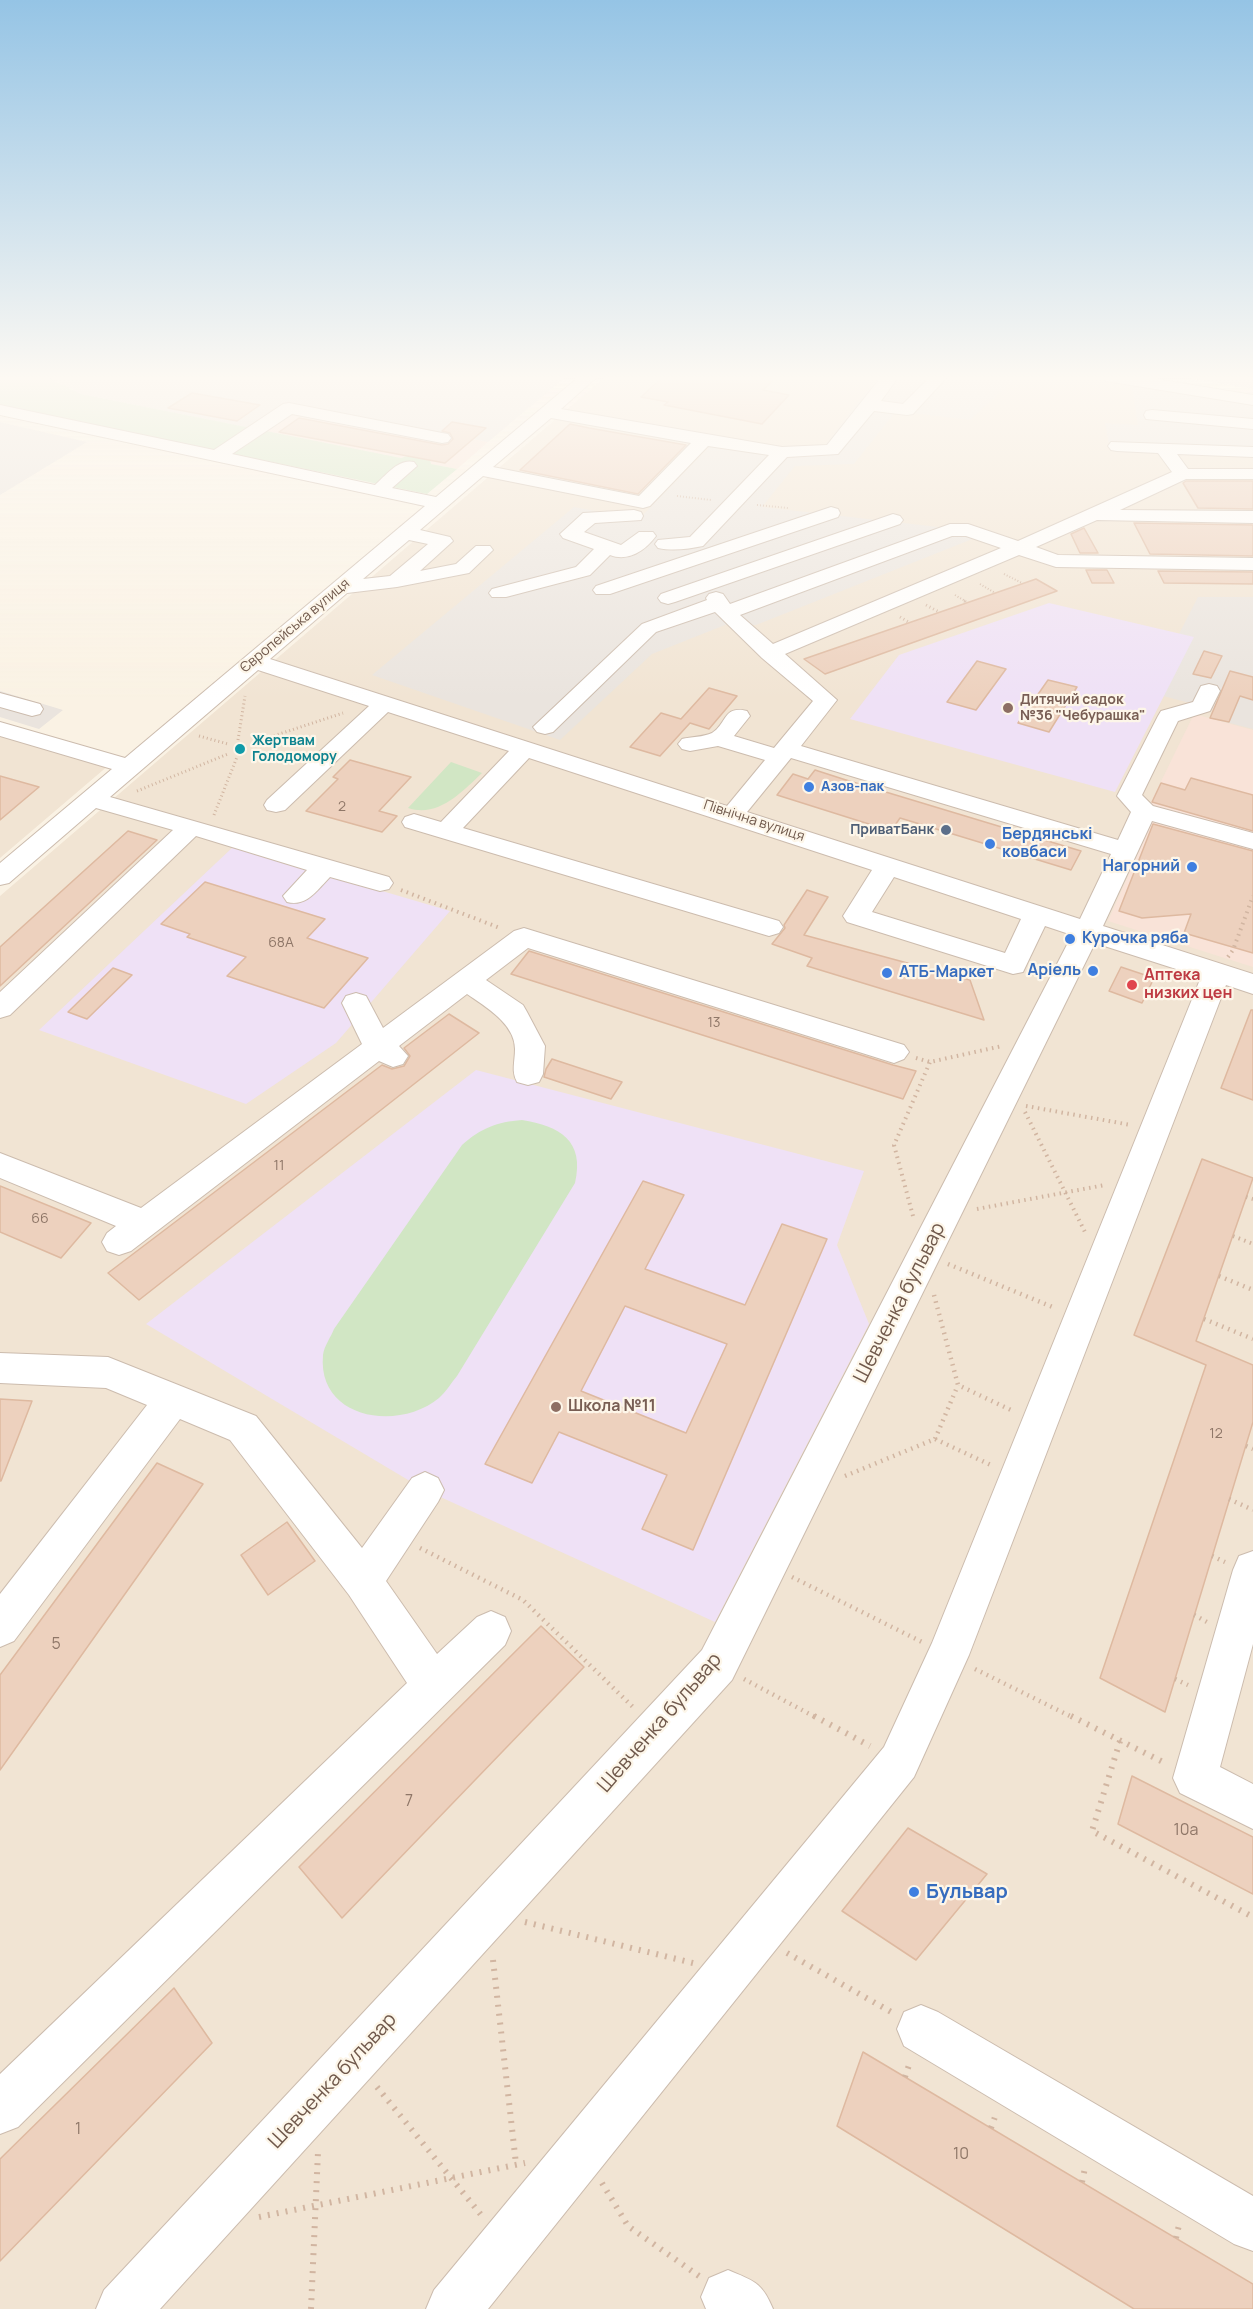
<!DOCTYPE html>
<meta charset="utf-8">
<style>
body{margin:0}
canvas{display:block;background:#faf2e4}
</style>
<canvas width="1253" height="2309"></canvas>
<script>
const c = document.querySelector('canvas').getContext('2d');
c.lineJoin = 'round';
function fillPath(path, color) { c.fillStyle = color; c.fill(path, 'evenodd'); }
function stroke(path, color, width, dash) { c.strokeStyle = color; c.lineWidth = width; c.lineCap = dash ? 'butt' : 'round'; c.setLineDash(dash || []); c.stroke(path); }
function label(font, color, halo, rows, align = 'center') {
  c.font = font + ' Manrope,sans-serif'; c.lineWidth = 4.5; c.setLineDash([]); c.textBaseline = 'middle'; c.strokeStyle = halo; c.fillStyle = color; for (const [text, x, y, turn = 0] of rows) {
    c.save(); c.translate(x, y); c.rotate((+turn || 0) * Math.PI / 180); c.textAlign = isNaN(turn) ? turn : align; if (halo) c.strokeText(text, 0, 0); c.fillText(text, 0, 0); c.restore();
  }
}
fillPath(new Path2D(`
 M 606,376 L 1094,376 L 1253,402 L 1253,2309 L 0,2309 L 0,896 Z
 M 0,733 L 109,765 L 0,858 Z`), '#f1e4d3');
fillPath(new Path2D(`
 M 286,403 L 488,442 L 457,469 L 431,464 L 429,460 L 407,456 L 401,458 L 249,428 Z
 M 1194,714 L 1253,730 L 1253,967 L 1108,921 L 1156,813 L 1149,806 Z`), '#f9e3d8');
fillPath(new Path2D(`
 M 45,376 L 567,376 L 488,442 L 286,403 L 249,428 L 81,394 Z
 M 879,376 L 1018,376 L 970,420 L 896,411 L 854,464 L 795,466 L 762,507 L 956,529 L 980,536 L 756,625 L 725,625 L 652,654 L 560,740 L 372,675 L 574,507 L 639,519 L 716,440 L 780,449 L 823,448 Z
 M 1176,376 L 1253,376 L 1253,389 Z
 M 1132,386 L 1253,405 L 1253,454 L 1110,449 L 1105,423 L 1138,425 Z
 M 0,422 L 87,442 L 0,495 Z
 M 1198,597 L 1253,597 L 1253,729 L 1210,718 L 1213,709 L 1163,696 L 1193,638 L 1179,634 Z
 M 0,691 L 63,710 L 39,729 L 0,717 Z`), '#eae4de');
fillPath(new Path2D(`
 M 1049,603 L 1194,637 L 1115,792 L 850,719 L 899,655 Z
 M 233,847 L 450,911 L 336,1043 L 246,1104 L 39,1030 Z
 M 476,1070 L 864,1171 L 837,1245 L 869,1324 L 715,1622 L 425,1490 L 146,1324 Z`), '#efe1f6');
fillPath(new Path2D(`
 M 0,376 L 45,376 L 81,394 L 401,458 L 407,456 L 430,460 L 431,464 L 457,469 L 427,494 L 0,406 Z
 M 451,762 L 482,773 C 462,792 438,818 408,808 Z
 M 522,1120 C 560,1126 585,1141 575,1183 L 457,1376 C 451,1383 446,1392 439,1398 C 398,1432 317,1419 323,1355 C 324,1346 331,1337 334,1329 L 462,1145 C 481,1128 497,1122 522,1120 Z`), '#d1e6c4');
const building = new Path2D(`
 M 664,376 L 777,376 L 763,390 L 789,395 L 762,424 L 664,405 L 668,402 L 641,397 Z
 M 192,393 L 260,405 L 237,421 L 168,408 Z
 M 299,418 L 442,445 L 448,444 L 453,439 L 450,433 L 442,431 L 452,422 L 486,428 L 445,463 L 279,432 Z
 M 570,424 L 589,428 L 686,445 L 638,494 L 520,470 Z
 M 1186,481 L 1253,481 L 1253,509 L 1198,508 L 1183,483 Z
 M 1134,523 L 1253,525 L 1253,556 L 1150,554 Z
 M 1084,528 L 1098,553 L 1080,553 L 1071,534 Z
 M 1086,570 L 1107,570 L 1114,583 L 1092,583 Z
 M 1158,571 L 1253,572 L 1253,584 L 1164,583 Z
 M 1036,579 L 1057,591 L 825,674 L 804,659 Z
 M 1204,651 L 1222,656 L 1211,678 L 1193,674 Z
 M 977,661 L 1006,669 L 976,710 L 947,702 Z
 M 1230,671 L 1253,677 L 1253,700 L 1240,696 L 1229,722 L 1210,718 Z
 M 1048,680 L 1077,687 L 1049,732 L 1018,723 Z
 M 709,688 L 737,696 L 709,729 L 690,723 L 660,756 L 630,747 L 661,713 L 681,719 Z
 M 350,760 L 411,777 L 379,811 L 397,816 L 382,832 L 306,811 L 338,779 L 333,777 Z
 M 815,770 L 846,780 L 1081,851 L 1071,870 L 900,818 L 891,831 L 777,795 L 793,774 L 808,779 Z
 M 0,776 L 39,787 L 0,820 Z
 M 1191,778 L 1253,795 L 1253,831 L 1152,802 L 1161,783 L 1185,790 Z
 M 1153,824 L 1253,851 L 1253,953 L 1184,933 L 1191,914 L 1142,918 L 1119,911 Z
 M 128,831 L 157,840 L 0,986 L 0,947 Z
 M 205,882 L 325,919 L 307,938 L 368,958 L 324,1008 L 227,976 L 246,957 L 187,937 L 190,934 L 161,924 Z
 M 807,890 L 828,897 L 804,935 L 970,980 L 984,1020 L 807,966 L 812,958 L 772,944 L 785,928 L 784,925 Z
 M 529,951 L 893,1065 L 916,1071 L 903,1099 L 511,974 Z
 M 1121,967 L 1154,978 L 1142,1003 L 1109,991 Z
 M 113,968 L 132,975 L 87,1019 L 68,1012 Z
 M 1251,1010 L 1253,1010 L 1253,1100 L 1221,1088 Z
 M 449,1014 L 479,1033 L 139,1300 L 108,1273 L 382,1065 L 392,1069 L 404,1066 L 410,1056 L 404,1048 Z
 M 552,1059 L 622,1082 L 611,1099 L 544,1077 L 546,1069 Z
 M 1202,1159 L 1253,1178 L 1196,1341 L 1253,1365 L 1253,1422 L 1165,1712 L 1100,1678 L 1206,1365 L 1134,1335 Z
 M 643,1181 L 684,1195 L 645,1269 L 745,1305 L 782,1224 L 827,1239 L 693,1550 L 642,1529 L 667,1475 L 559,1432 L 532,1483 L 485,1464 ZM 625,1306 L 727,1344 L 686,1433 L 581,1391 Z
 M 0,1186 L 69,1214 L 91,1223 L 61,1258 L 0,1232 Z
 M 0,1399 L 32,1401 L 1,1481 L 0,1481 Z
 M 157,1463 L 203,1484 L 0,1770 L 0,1675 Z
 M 287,1522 L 315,1561 L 268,1595 L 241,1555 Z
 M 541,1626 L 584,1667 L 342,1918 L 299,1867 Z
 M 1132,1776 L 1253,1837 L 1253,1894 L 1118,1824 Z
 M 908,1828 L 987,1874 L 916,1960 L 842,1911 Z
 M 174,1988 L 212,2043 L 0,2261 L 0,2159 Z
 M 863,2052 L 1253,2284 L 1253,2309 L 1134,2309 L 837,2126 Z`);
fillPath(building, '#edd1be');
stroke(building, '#deb9a0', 1.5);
const minor = new Path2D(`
 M 580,376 L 598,376 L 561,409 L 782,447 L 827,445 L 882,376 L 899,376 L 881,401 L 903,404 L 931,376 L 948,376 L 913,414 L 907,415 L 874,411 L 838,454 L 787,457 L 703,546 C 689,549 672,551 658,548 L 655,544 L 658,540 L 690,537 L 769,455 L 708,446 L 650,506 L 643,508 L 483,476 L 420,530 L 450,537 L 453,541 L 420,571 L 456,564 L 476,546 L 490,546 L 493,550 L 469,573 L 397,587 L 347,593 L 270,659 L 727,806 L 765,760 L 718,746 L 690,751 L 682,749 L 678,744 L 682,739 C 690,737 704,737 712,733 C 727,724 723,705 747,711 L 750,716 L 734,736 L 774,748 L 813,701 L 762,658 L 715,612 L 656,632 L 553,732 L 545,734 L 537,732 L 533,727 L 642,624 L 707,600 L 706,598 L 709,594 L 716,592 L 723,594 L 730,604 L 950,524 L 968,524 L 1018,541 L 1172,472 L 1158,453 L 1117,451 L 1111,450 L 1108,446 L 1111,442 L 1253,447 L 1253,457 L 1177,454 L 1188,469 L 1253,469 L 1253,479 L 1186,479 L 1120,510 L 1253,511 L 1253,523 L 1097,520 L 1036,547 L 1058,555 L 1253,558 L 1253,570 L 1056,567 L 1019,555 L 785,654 L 837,700 L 801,746 L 1118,840 L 1131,812 L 1117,796 L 1158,716 L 1161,711 L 1193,702 L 1201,686 L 1209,684 L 1217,686 L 1220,691 L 1210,711 L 1178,721 L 1142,795 L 1153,806 L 1253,833 L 1253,849 L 1152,821 L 1103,926 L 1253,974 L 1253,994 L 1226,985 L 969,1655 L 914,1777 L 488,2309 L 426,2309 L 434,2290 L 884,1747 L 932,1643 L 1201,977 L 1095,943 L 732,1680 L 160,2309 L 96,2309 L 104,2290 L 702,1650 L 1072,935 L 1045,926 L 1023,972 L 1013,974 L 847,922 L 843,916 L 872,870 L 529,758 L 463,828 L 779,921 L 783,927 L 779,933 L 769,936 L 759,933 L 405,827 L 402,822 L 405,817 L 414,814 L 441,822 L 509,751 L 388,712 L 285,810 L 276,812 L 267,810 L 264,805 L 267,800 L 369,706 L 258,670 L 110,797 L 389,877 L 393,883 L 389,889 L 380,891 L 330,877 C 317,890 307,907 287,902 L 283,896 L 307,870 L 196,836 L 10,1015 L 0,1018 L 0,992 L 173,830 L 96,808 L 9,883 L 0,885 L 0,863 L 112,769 L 0,736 L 0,722 L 125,758 L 425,506 L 0,415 L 0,405 L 214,450 L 283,404 L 289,403 L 442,433 L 448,434 L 451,438 L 448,442 L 442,443 L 292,414 L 232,454 L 375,485 C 386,475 399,458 414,462 L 417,466 L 392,488 L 436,497 ZM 551,418 L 691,443 L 639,496 L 493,467 ZM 952,536 L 966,536 L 1001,548 L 773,644 L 740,615 ZM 409,540 L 428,544 L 390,576 L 363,579 ZM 791,758 L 1111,854 L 1080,919 L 747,812 ZM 894,877 L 1021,919 L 1005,953 L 872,912 Z
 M 1098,376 L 1138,376 L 1253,395 L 1253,405 L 1106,381 Z
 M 1152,410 L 1253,419 L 1253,429 L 1146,419 L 1144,415 L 1146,411 Z
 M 831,507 L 838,509 L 840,513 L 838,517 L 610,594 L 596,594 L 593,590 L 596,586 Z
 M 634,510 L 641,512 L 643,516 L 641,520 L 595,523 L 584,532 L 621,545 L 639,532 L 653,532 L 656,536 C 645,551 628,562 610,555 L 590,575 L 506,597 L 492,597 L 489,593 L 492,589 L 576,567 L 594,549 L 563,538 L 560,534 L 583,513 Z
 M 893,514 L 900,516 L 903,520 L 900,524 L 675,602 L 668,604 L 661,602 L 658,598 L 661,594 Z
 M 0,693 L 40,704 L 43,709 L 40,714 L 32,716 L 0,707 Z
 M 524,928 L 904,1045 L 909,1052 L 904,1059 L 894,1063 L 528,948 L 486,980 L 523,1005 L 527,1012 L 545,1046 L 543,1074 L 539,1082 L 528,1085 L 517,1082 C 511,1071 515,1062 515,1049 C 515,1024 486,1007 467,994 L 399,1046 L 408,1056 L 403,1064 L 393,1067 L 379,1061 L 131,1251 L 119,1255 L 107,1251 L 102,1242 L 107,1233 L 116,1226 L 0,1178 L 0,1153 L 141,1208 L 362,1044 L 342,1003 L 346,996 L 356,993 L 366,996 L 383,1028 L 514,931 Z
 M 0,1353 L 108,1357 L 256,1416 L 362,1548 L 412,1478 L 425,1472 L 438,1478 L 444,1490 L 438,1502 L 386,1581 L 437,1654 L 477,1617 L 491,1611 L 505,1617 L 511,1631 L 505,1645 L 18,2127 L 0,2134 L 0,2074 L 407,1683 L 349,1595 L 230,1440 L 180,1419 L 14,1641 L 0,1647 L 0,1594 L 147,1405 L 106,1388 L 0,1383 Z
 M 1253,1551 L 1253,1644 L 1220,1767 L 1253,1784 L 1253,1829 L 1180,1793 L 1173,1778 L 1233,1570 L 1239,1556 Z
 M 921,2005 L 938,2012 L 1253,2196 L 1253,2251 L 1234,2244 L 904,2046 L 897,2029 L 904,2012 Z
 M 728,2270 C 754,2281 762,2282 773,2309 L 706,2309 L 701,2297 L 709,2278 Z`);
stroke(minor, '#ccbcae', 2);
stroke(new Path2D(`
 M 677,496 L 711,500
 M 757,505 L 788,508
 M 1004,574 L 1022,583
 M 980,584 L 995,593
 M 955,595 L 967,602`), '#d1b5a1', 2, [1, 2]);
stroke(new Path2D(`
 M 964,601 L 967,602
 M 926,605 L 939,612
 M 900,617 L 910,623
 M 199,736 L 228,744
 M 238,740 L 245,696
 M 255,742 L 343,713
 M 137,791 L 228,754
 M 214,815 L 237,757`), '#d1b5a1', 3, [1, 3]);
stroke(new Path2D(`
 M 401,890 L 500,928
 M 1228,957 L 1233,950 L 1253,896
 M 916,1058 L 930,1062 L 1002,1046
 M 1026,1106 L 1131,1125
 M 1025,1112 L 1086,1234
 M 1246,1197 L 1253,1199
 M 977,1209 L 1105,1185
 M 913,1216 L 894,1145 L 930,1062
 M 1233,1236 L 1253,1244`), '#d1b5a1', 4, [1.5, 4.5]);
stroke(new Path2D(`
 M 948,1264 L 1055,1308
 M 1219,1276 L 1253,1290
 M 934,1295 L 958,1385 L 1013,1411
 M 1204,1319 L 1253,1339
 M 935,1439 L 958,1385
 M 1246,1446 L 1253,1449
 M 845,1476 L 935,1439 L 993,1466
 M 1229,1499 L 1253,1510
 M 420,1548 L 523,1600 L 635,1709
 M 1212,1556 L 1225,1562
 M 792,1577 L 922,1642
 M 1194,1615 L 1207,1622
 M 975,1669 L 1074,1718
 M 744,1679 L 817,1718
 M 1175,1679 L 1188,1685`), '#d1b5a1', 4.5, [1.5, 5]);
stroke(new Path2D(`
 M 814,1716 L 870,1746
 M 1071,1716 L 1167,1764
 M 1120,1741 L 1092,1831 L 1253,1917
 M 525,1922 L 693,1963
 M 787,1953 L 893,2013
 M 493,1960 L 516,2164
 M 905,2077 L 910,2062
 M 377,2087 L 482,2216
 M 991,2128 L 996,2114
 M 1082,2182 L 1085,2168
 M 602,2183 L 628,2226 L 699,2276
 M 259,2217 L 525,2163
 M 1176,2238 L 1179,2225
 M 311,2309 L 318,2152`), '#d1b5a1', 6, [2, 7]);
fillPath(minor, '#fff');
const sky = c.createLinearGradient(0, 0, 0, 700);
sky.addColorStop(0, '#95c4e5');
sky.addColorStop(0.54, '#fdf9f3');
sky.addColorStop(1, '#fdf9f300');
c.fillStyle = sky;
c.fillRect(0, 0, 1253, 700);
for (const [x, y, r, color] of [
 [1008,708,6,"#8d6e63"],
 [240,749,6,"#0f9aa8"],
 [809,787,6,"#3f7fe0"],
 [946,830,6,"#5c6f8a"],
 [990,844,6,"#3f7fe0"],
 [1192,867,6,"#3f7fe0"],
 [1070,939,6,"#3f7fe0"],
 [1093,971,6,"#3f7fe0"],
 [887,973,6,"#3f7fe0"],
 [1132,985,6,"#e0444e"],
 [556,1407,6,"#8d6e63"],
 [914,1892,6,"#3f7fe0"]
]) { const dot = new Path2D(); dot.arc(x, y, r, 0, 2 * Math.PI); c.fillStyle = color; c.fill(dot); stroke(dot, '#fdf6e9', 2); }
label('14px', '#70594c', '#fdf6e9', [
 ["Європейська вулиця",295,626,-40],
 ["Північна вулиця",754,821,18]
]);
label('bold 14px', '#785e54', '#fdf6e9', [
 ["Дитячий садок",1020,700],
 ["№36 \"Чебурашка\"",1020,716]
], 'left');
label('bold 14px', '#0d838f', '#fdf6e9', [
 ["Жертвам",252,741],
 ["Голодомору",252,757]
], 'left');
label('bold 14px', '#366cbe', '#fdf6e9', [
 ["Азов-пак",821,787]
], 'left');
label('14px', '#8f7768', null, [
 ["2",342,807],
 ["68А",281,943],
 ["13",714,1023],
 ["11",279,1166],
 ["66",40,1219],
 ["12",1216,1434]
]);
label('bold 14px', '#4e5e75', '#fdf6e9', [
 ["ПриватБанк",934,830]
], 'right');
label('bold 16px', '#366cbe', '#fdf6e9', [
 ["Бердянські",1002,835],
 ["ковбаси",1002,853],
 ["Нагорний",1180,867,"right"],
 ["Курочка ряба",1082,939],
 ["Аріель",1081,971,"right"],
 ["АТБ-Маркет",899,973]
], 'left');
label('bold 16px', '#be3a42', '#fdf6e9', [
 ["Аптека",1144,976],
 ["низких цен",1144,994]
], 'left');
label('bold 16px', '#785e54', '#fdf6e9', [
 ["Школа №11",568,1407]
], 'left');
label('16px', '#8f7768', null, [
 ["5",56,1645],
 ["7",409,1802],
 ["10а",1186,1831],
 ["1",78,2130],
 ["10",961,2155]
]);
label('20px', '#70594c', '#fdf6e9', [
 ["Шевченка бульвар",900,1303,-63],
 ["Шевченка бульвар",660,1723,-49],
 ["Шевченка бульвар",333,2081,-47]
]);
label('bold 20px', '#366cbe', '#fdf6e9', [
 ["Бульвар",926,1892]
], 'left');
</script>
